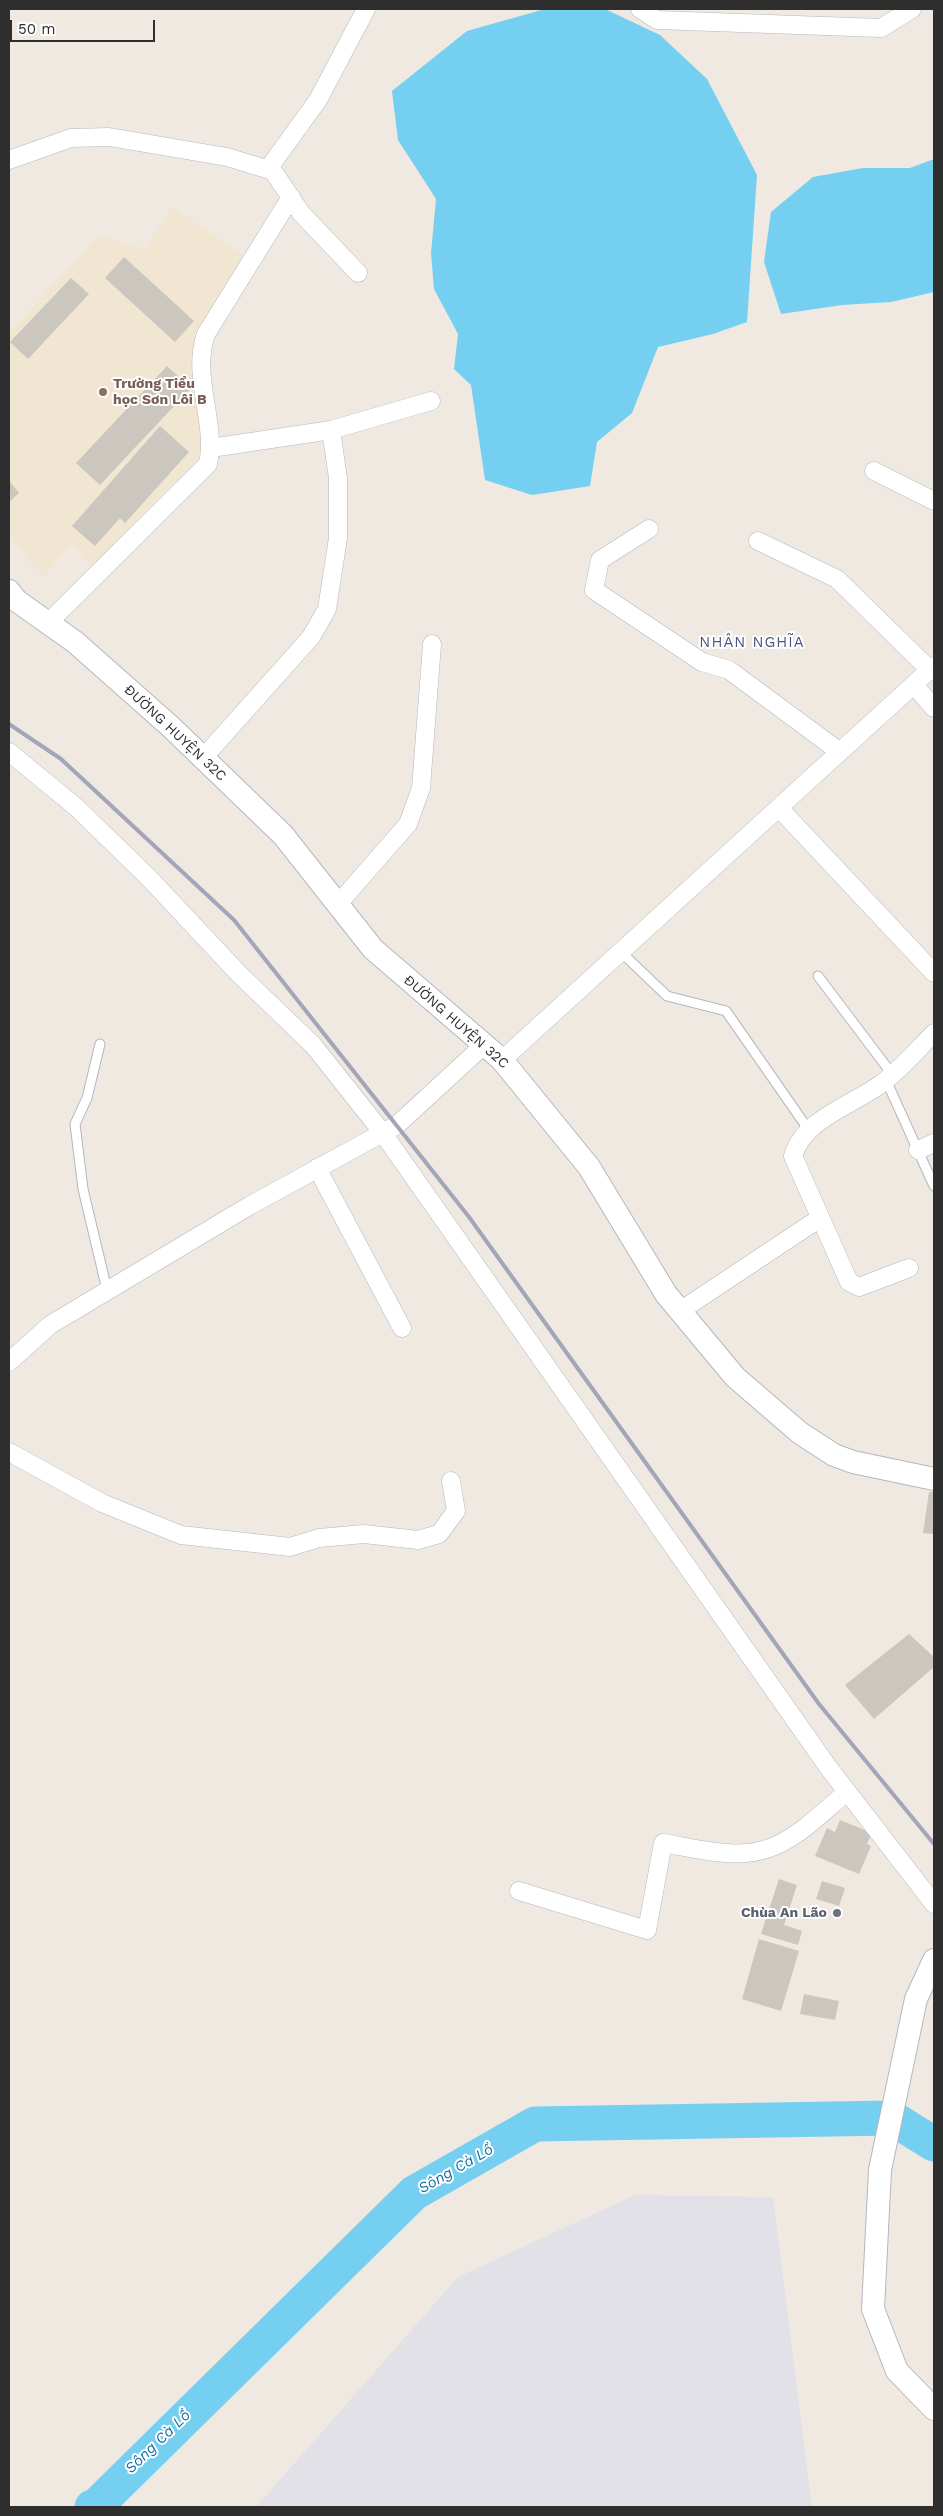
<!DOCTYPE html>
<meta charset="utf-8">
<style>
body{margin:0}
#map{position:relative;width:943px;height:2516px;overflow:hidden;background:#efe9e1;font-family:"Work Sans",sans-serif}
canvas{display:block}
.frame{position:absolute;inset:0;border:10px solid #2e2e2e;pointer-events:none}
.scale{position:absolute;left:10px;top:20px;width:145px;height:22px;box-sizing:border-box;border:2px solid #2e2e2e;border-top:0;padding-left:6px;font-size:15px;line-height:18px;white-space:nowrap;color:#2e2e2e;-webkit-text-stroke:4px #fff;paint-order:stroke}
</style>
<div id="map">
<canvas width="943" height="2516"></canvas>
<div class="frame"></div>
<div class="scale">50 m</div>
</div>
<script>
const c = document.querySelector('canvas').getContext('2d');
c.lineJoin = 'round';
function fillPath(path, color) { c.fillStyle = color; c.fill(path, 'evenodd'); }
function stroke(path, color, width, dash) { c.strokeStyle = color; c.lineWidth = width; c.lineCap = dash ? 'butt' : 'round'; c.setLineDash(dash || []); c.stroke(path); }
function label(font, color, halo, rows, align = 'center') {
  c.font = font + ' "Work Sans",sans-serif'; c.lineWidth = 4; c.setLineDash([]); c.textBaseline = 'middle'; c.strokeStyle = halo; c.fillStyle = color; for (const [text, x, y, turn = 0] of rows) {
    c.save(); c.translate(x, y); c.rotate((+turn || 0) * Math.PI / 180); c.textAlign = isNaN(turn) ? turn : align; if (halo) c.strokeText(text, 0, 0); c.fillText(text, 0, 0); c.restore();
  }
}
fillPath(new Path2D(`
 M 635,2195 L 773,2197 L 812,2507 L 256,2507 L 458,2277 Z`), '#e3e1e8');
fillPath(new Path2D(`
 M 173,207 L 243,255 L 197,339 L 202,454 L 92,567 L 71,544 L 43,577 L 9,536 L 9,333 L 98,236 L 145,248 Z`), '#f0e6d1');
fillPath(new Path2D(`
 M 545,9 L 605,9 L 660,35 L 707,79 L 757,175 L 747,322 L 713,334 L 658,347 L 632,413 L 597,442 L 590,486 L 532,495 L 485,480 L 471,385 L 454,369 L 458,334 L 434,289 L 431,253 L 436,199 L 398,140 L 392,91 L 467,31 Z
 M 934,159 L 934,292 L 891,302 L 842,305 L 781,314 L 764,262 L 771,212 L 813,177 L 863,168 L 910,168 Z`), '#75cff0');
stroke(new Path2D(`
 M 92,2507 L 97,2505 L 414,2193 L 535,2124 L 892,2118 L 934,2144`), '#75cff0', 35);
fillPath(new Path2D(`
 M 124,257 L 194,321 L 175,342 L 105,278 Z
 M 71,278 L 89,294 L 28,359 L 10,342 Z
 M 167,366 L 191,388 L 100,485 L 76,463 Z
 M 160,426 L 189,452 L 125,523 L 120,518 L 95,546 L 72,526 Z
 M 9,481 L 19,493 L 9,502 Z
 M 929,1492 L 934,1492 L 934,1534 L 923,1533 Z
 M 909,1634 L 934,1657 L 934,1667 L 874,1719 L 845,1685 Z
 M 840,1820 L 872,1833 L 867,1844 L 871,1846 L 859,1874 L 815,1856 L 827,1828 L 835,1832 Z
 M 779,1879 L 797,1885 L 784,1925 L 802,1931 L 798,1945 L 761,1934 Z
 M 822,1881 L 845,1888 L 839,1906 L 816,1899 Z
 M 759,1939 L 799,1951 L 781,2011 L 742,1999 Z
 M 804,1994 L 839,2001 L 835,2020 L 800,2014 Z`), '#cbc7bf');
const service = new Path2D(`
 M 621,952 L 667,996 L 726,1011 L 808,1129
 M 818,976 L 892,1074
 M 100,1044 L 87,1098 L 75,1124 L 83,1189 L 107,1290
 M 886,1080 L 934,1186`);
const minor = new Path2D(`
 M 640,9 L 657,20 L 881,28 L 912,9
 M 9,160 L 71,138 L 109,137 L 227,157 L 273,171 L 301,213 L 358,273
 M 268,169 L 318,100 L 366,9
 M 211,448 L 331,430 L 431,401
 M 874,471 L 934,501
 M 649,529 L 600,560 L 594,590 L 702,662 L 729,670 L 840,752
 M 758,541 L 837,579 L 930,670
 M 48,623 L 208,464 C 217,422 191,377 206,334 L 291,197
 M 914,685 L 934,708
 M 9,752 L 76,807 L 149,878 L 240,975 L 313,1045 L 382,1132 L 828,1767 L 934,1904
 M 203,758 L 311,637 L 327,609 L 338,538 L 338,478 L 331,430
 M 779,808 L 934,973
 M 338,904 L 408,824 L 421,788 L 432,644
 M 502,1060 L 934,666
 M 918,1150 L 934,1143
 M 317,1168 L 402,1328
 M 909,1268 L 859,1287 L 849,1282 L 793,1156 C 804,1119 852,1105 881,1084 C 900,1070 917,1050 934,1033
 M 680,1311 L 820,1218
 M 9,1362 L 50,1325 L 249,1206 L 397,1125 L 484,1045
 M 9,1452 L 102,1503 L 181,1535 L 290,1547 L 319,1538 L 364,1534 L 418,1540 L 439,1534 L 456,1511 L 451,1481
 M 519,1891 L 647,1930 L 663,1843 C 699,1849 742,1862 777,1845 C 803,1833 825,1810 847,1792`);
const tertiary = new Path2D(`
 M 9,591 L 17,601 L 75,642 L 171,727 L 283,835 L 373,949 L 502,1060 L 589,1167 L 666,1294 L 735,1377 L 800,1433 L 834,1455 L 853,1462 L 934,1479
 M 934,1960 L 916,1999 L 880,2170 L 873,2309 L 897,2371 L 934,2409`);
stroke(service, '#b4b7c1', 11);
stroke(minor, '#b4b7c1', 19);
stroke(tertiary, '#b4b7c1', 24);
stroke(service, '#fff', 9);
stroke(minor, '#fff', 18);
stroke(tertiary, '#fff', 22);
stroke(new Path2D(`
 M 9,724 L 61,759 L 234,920 L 469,1217 L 819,1704 L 934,1844`), '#a3a6b8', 4);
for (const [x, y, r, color] of [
 [103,392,5,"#8d6e63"],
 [837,1913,5,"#6b7280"]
]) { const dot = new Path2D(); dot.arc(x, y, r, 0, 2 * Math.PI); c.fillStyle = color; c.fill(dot); stroke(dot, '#fff', 2); }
label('bold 14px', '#785e54', '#fff', [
 ["Trường Tiểu",113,384],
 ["học Sơn Lôi B",113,400]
], 'left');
label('14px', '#2e2e2e', '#fff', [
 ["ĐƯỜNG HUYỆN 32C",175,733,43],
 ["ĐƯỜNG HUYỆN 32C",456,1022,41]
]);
label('bold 14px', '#5b616d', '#fff', [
 ["Chùa An Lão",827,1913]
], 'right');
c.letterSpacing = '1px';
label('15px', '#4d5680', '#fff', [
 ["NHÂN NGHĨA",752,643]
]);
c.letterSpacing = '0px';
label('italic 15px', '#0d6fa3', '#fff', [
 ["Sông Cà Lồ",456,2169,-30],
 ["Sông Cà Lồ",158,2442,-44]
]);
</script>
